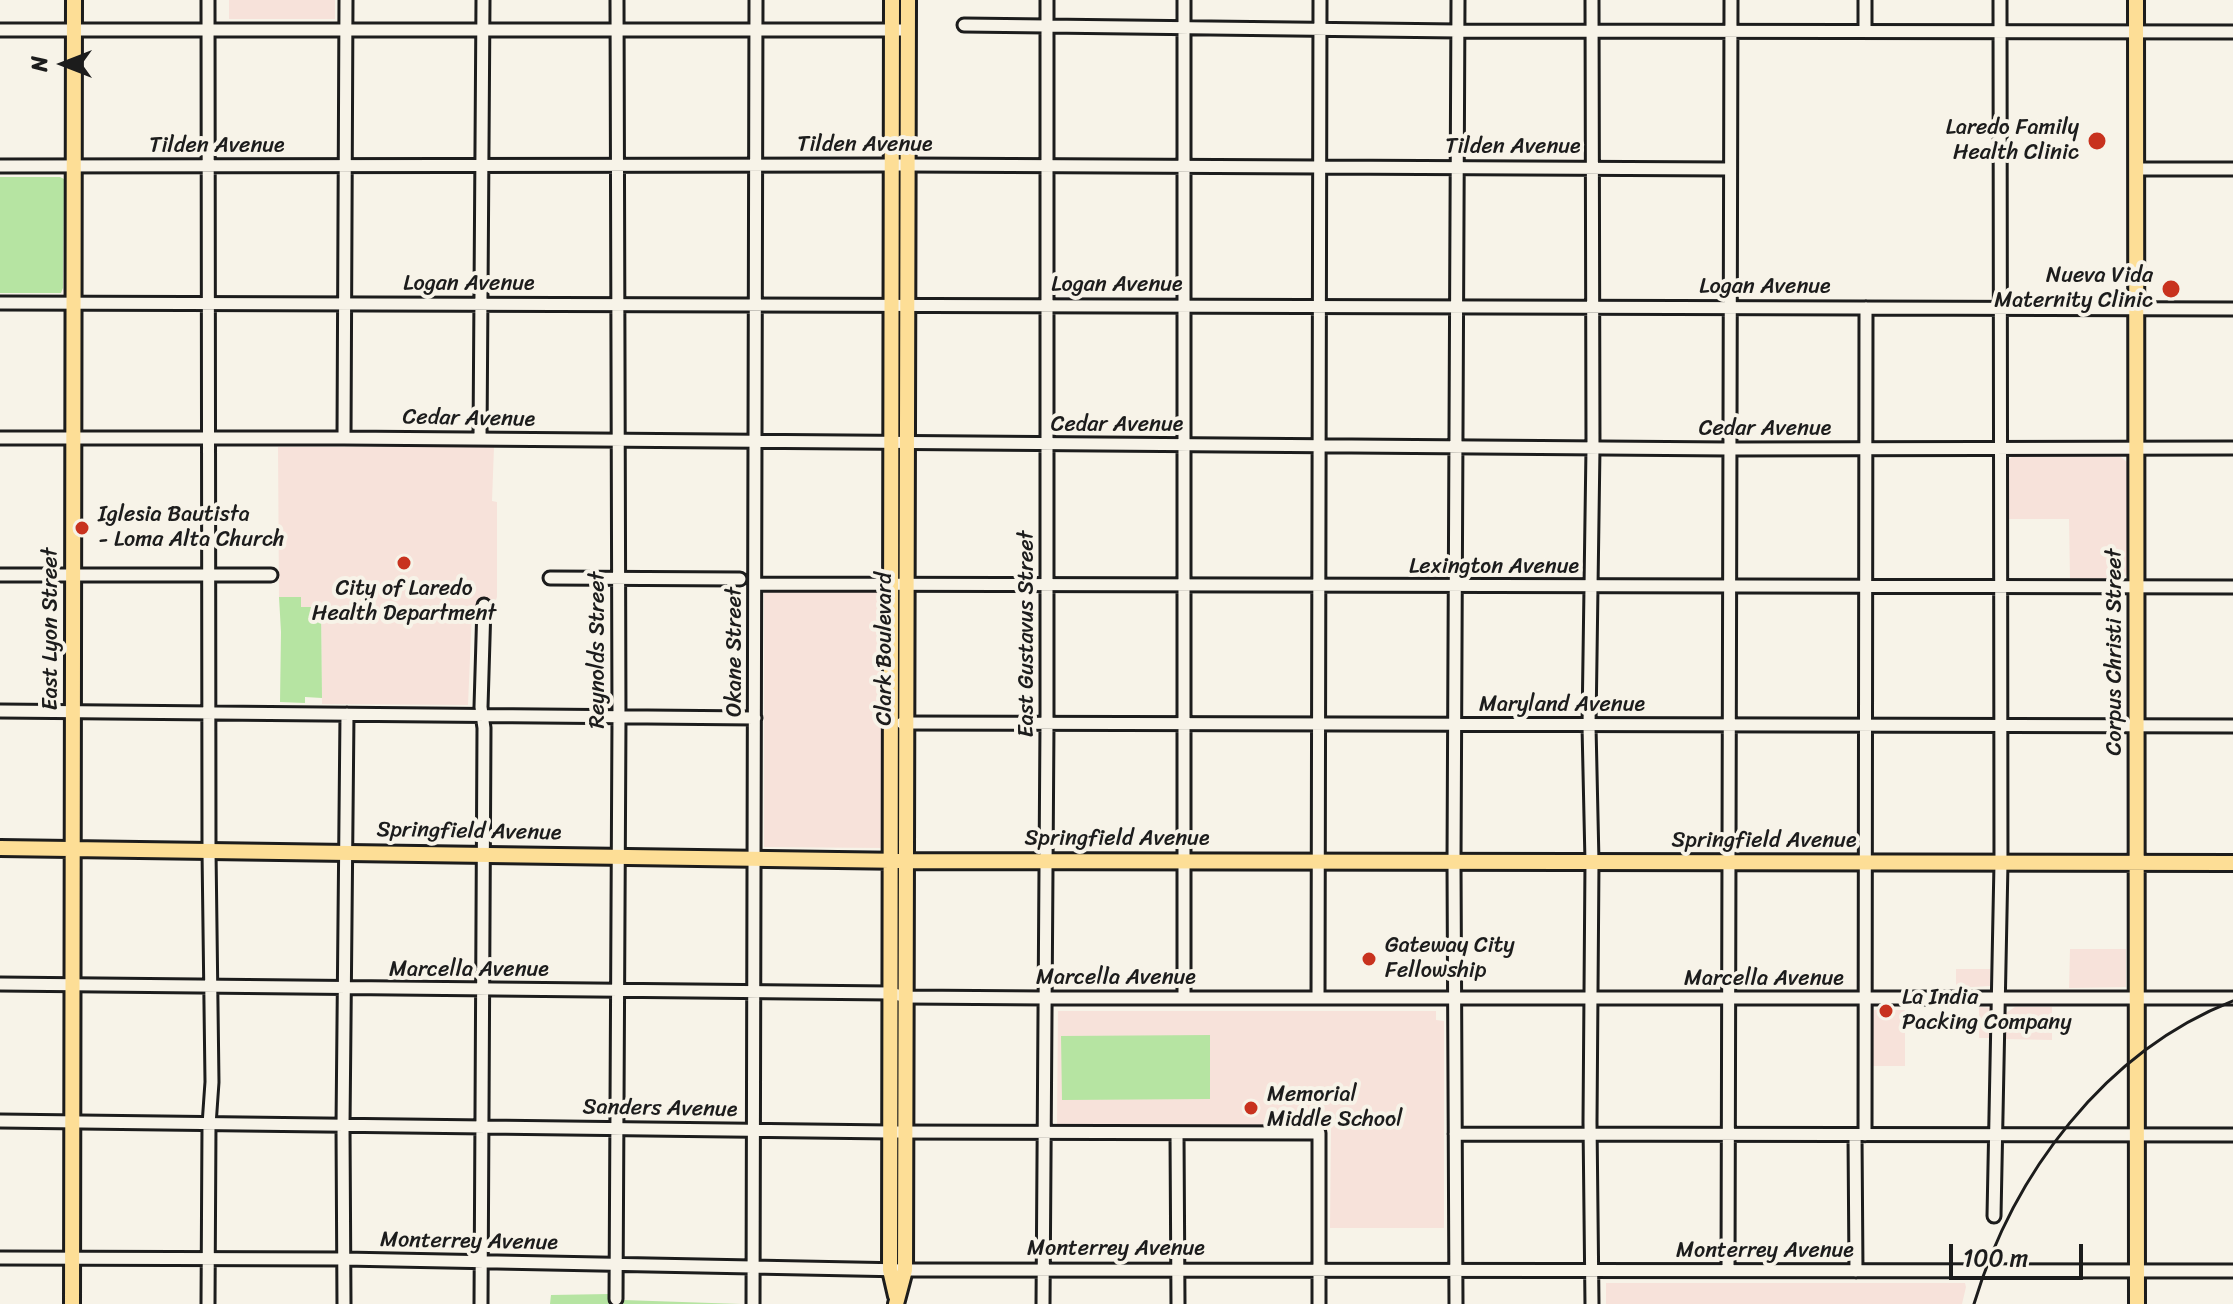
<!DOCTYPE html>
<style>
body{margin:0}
#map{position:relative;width:2233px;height:1304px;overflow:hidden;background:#f7f3e8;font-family:Sriracha,sans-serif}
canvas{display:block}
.north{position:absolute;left:24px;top:24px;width:80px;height:80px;-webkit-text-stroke:6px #f7f3e8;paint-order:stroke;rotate:270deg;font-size:22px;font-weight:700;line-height:32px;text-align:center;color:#1c1c1c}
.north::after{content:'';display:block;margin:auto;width:28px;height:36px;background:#1c1c1c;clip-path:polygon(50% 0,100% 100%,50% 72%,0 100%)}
.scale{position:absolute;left:1949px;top:1244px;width:134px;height:36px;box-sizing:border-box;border:4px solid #1c1c1c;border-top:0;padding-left:10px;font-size:24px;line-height:28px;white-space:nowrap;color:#1c1c1c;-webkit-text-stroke:6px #f7f3e8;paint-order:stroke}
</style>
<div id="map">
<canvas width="2233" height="1304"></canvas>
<div class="north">N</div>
<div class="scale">100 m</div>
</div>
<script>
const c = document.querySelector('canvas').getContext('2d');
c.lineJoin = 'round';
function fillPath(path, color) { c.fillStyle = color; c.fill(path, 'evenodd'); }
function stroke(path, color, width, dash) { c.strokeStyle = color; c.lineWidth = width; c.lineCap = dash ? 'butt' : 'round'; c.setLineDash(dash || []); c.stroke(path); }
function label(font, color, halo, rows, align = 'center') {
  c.font = font + ' Sriracha,sans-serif'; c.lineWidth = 8; c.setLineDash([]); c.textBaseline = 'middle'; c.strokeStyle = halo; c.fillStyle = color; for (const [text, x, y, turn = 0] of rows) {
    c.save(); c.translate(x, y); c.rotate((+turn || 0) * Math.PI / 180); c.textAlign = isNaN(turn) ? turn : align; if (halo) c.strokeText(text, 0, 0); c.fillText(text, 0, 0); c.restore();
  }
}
fillPath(new Path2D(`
 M 229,0 L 335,0 L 335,19 L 229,19 Z
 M 278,447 L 494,447 L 492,501 L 497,502 L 497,597 L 492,611 L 472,611 L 468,705 L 322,704 L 321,607 L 301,607 L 300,597 L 279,597 Z
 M 2012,457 L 2121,457 L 2127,462 L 2127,574 L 2124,578 L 2070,580 L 2069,519 L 2007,519 L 2007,461 Z
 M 764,591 L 883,592 L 882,848 L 764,847 Z
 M 2070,949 L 2126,949 L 2126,987 L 2069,988 Z
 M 1956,969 L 1990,969 L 1990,986 L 1956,988 Z
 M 1979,1007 L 1992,1008 L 1993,1038 L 1979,1038 Z
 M 2015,1007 L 2052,1007 L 2052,1040 L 2005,1039 L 2006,1013 Z
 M 1873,1010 L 1905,1010 L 1905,1066 L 1872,1066 Z
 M 1058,1011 L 1436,1011 L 1436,1020 L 1444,1021 L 1444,1228 L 1330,1228 L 1331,1125 L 1057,1125 Z
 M 1606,1283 L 1965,1283 L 1966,1287 L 1962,1304 L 1606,1304 Z`), '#f7e2da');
fillPath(new Path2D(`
 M 0,177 L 60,177 L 64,179 L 63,288 L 61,293 L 0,293 Z
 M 279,597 L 301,597 L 301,607 L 321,607 L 322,698 L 305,697 L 305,703 L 280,702 L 281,632 Z
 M 1210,1035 L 1210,1099 L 1062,1100 L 1061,1036 Z
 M 609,1294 L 623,1300 L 741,1304 L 550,1304 L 551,1295 Z`), '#b6e4a2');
const minor = new Path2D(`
 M 208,0 L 209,851 L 212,1082 L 209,1125 L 208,1304
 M 964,25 L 1457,31 L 2233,32
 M 0,30 L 908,30
 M 1865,31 L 1865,0
 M 0,166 L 908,165 L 1730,169
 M 2136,169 L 2233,169
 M 0,303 L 2233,309
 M 0,438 L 344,438 L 1729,449 L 2233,448
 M 344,438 L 346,0
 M 480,439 L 483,0
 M 0,575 L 271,575
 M 550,578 L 740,579
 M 755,584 L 2233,587
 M 0,711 L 755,718
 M 902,723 L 2233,726
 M 0,984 L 890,993 L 907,997 L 1045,998 L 2233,998
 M 1318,997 L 1320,0
 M 1184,998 L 1184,0
 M 0,1121 L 890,1132 L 1319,1133 L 1319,1304
 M 1177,1133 L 1178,1304
 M 1455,1134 L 2233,1135
 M 1855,1135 L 1856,1271
 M 1865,1135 L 1866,308
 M 1994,1216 L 2001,863 L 2000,0
 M 0,1258 L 344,1259 L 905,1270 L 2233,1271
 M 1728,1270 L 1731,0
 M 616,1299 L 619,718 L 617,0
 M 344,1304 L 343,1126 L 347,714
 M 481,1304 L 484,728 L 481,707 L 484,605
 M 753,1304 L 756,0
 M 1043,1304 L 1047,724 L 1047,0
 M 1456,1304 L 1454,862 L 1458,0
 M 1592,1304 L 1590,1122 L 1592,862 L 1589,726 L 1593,448 L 1592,0`);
const major = new Path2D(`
 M 892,0 L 890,1270 L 896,1296
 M 2136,0 L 2137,1304
 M 0,848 L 907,861 L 2233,863
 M 72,1304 L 74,0
 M 896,1304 L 905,1270 L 908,0`);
stroke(minor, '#1c1c1c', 17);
stroke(major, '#1c1c1c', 20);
stroke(minor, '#f7f3e8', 11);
stroke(major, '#fdde96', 14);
stroke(new Path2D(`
 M 1974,1304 C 2013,1174 2104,1052 2233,1001`), '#1c1c1c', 3);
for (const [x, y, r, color] of [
 [2097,141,10,"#c8321e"],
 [2171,289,10,"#c8321e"],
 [82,528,8,"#c8321e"],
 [404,563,8,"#c8321e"],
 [1369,959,8,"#c8321e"],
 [1886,1011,8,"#c8321e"],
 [1251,1108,8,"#c8321e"]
]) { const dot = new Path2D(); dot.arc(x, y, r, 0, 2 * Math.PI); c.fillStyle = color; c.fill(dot); stroke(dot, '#f7f3e8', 3); }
label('22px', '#1c1c1c', '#f7f3e8', [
 ["Laredo Family",2079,128,"right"],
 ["Health Clinic",2079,153,"right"],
 ["Nueva Vida",2153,276,"right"],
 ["Maternity Clinic",2153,301,"right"],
 ["Iglesia Bautista",98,515],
 ["- Loma Alta Church",98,540],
 ["City of Laredo",404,589,"center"],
 ["Health Department",404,614,"center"],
 ["Gateway City",1385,946],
 ["Fellowship",1385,971],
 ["La India",1902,998],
 ["Packing Company",1902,1023],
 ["Memorial",1267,1095],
 ["Middle School",1267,1120]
], 'left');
label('22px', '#1c1c1c', '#f7f3e8', [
 ["Tilden Avenue",865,145],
 ["Tilden Avenue",217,146],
 ["Tilden Avenue",1513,147],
 ["Logan Avenue",469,284],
 ["Logan Avenue",1117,285],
 ["Logan Avenue",1765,287],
 ["Cedar Avenue",469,419,1],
 ["Cedar Avenue",1117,425],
 ["Cedar Avenue",1765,429],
 ["Lexington Avenue",1494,567],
 ["East Lyon Street",51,629,-90],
 ["East Gustavus Street",1027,634,-90],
 ["Clark Boulevard",885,649,-90],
 ["Reynolds Street",598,650,-90],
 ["Okane Street",735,652,-90],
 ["Corpus Christi Street",2115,652,-90],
 ["Maryland Avenue",1562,705],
 ["Springfield Avenue",469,832,1],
 ["Springfield Avenue",1117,839],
 ["Springfield Avenue",1764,841],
 ["Marcella Avenue",469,970],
 ["Marcella Avenue",1116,978],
 ["Marcella Avenue",1764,979],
 ["Sanders Avenue",660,1109,1],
 ["Monterrey Avenue",469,1242,1],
 ["Monterrey Avenue",1116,1249],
 ["Monterrey Avenue",1765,1251]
]);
</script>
